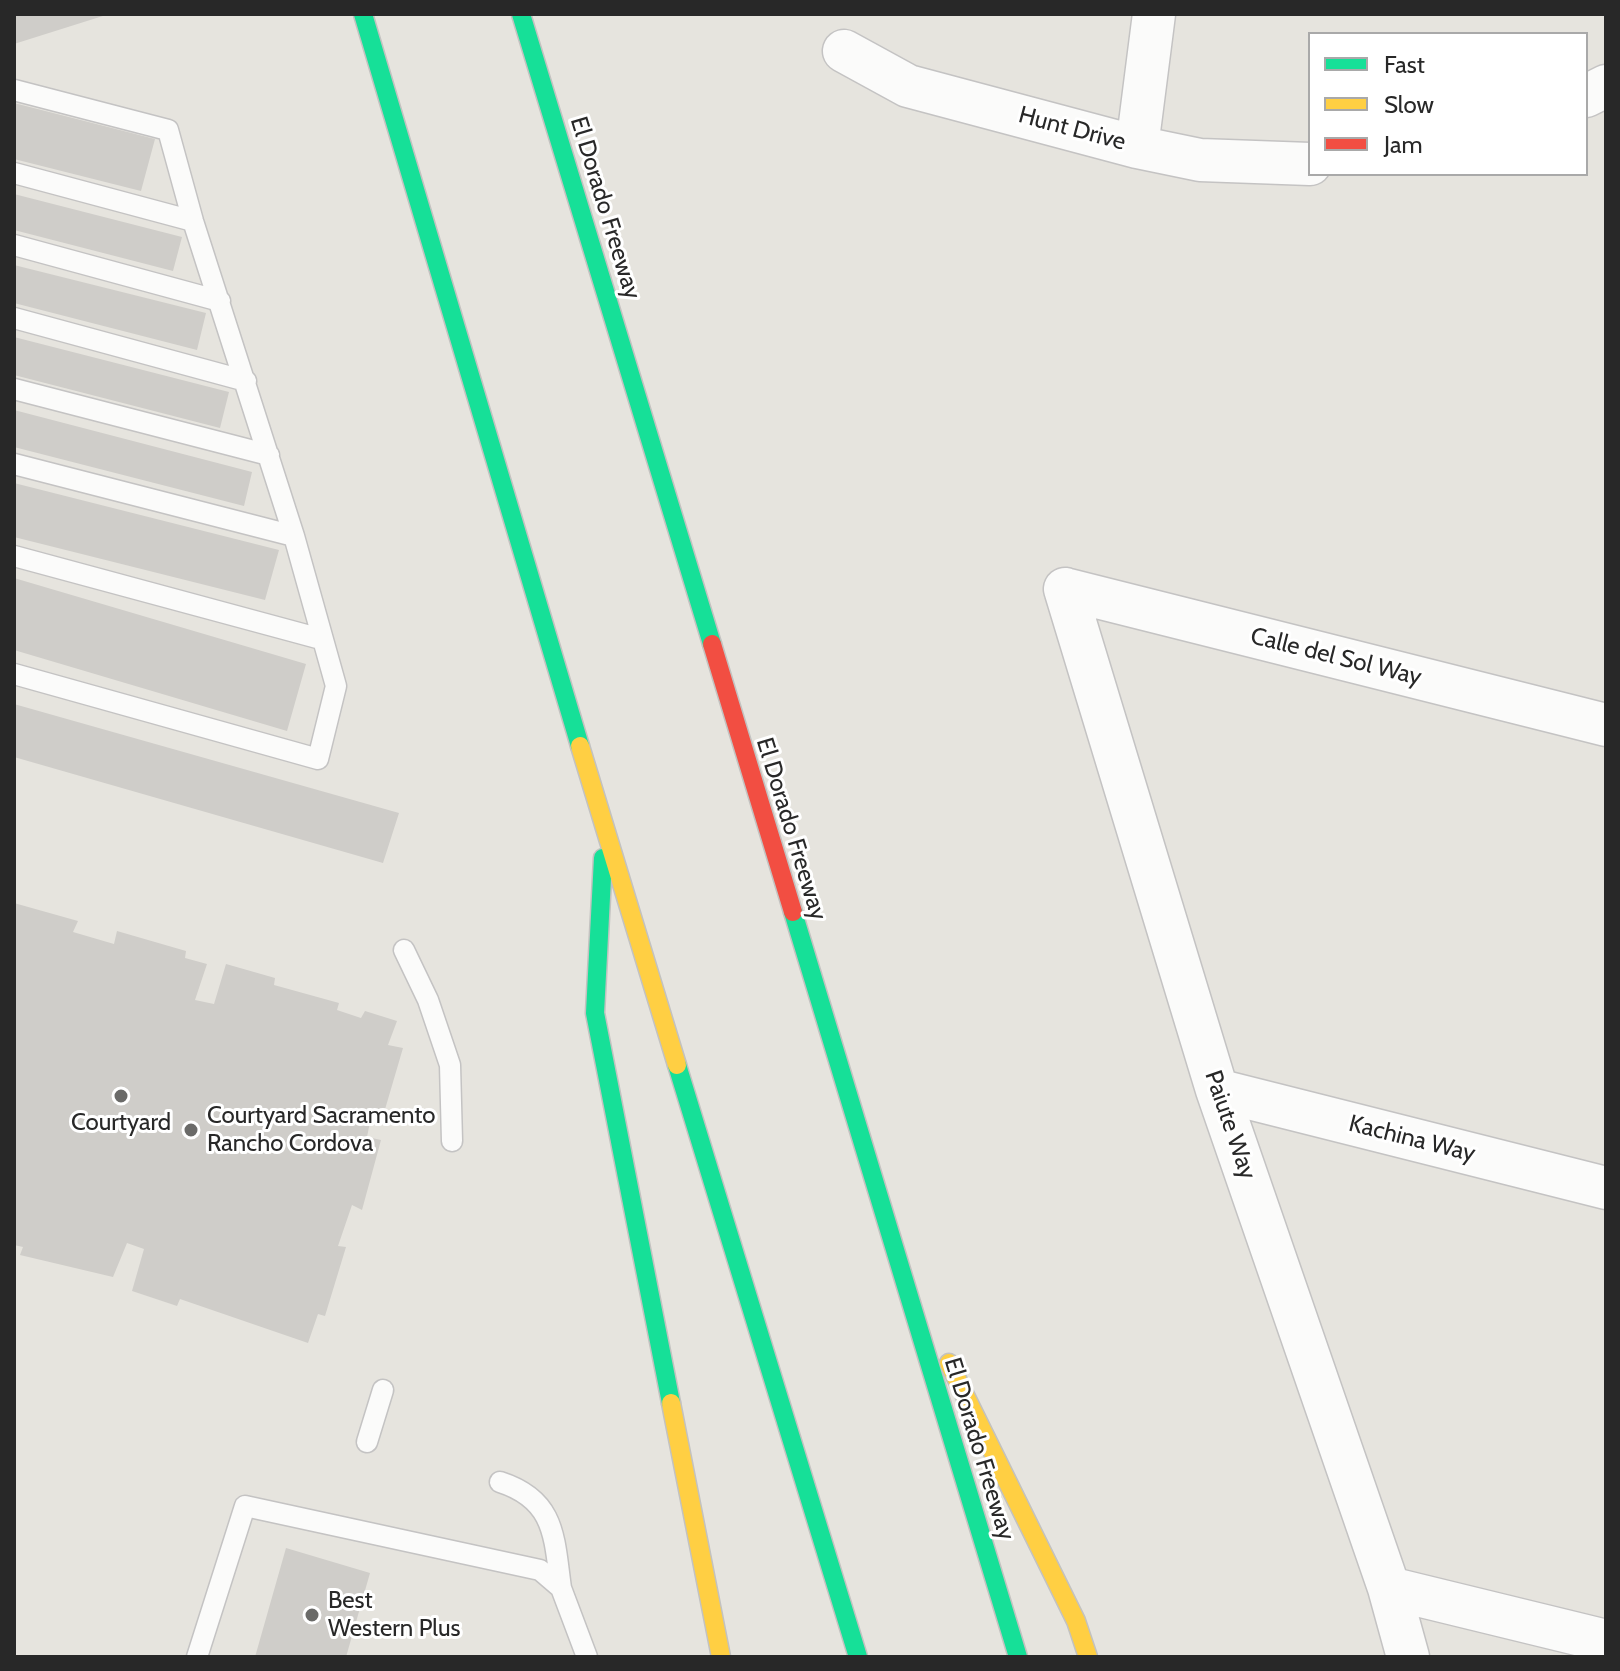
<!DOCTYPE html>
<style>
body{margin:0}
#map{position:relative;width:1620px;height:1671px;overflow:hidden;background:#e6e4de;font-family:Cabin,sans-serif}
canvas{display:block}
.frame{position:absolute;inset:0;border:16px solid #282828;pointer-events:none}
.legend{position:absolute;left:1308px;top:32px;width:280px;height:144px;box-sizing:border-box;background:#fff;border:2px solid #a9a9a9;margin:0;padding:10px 14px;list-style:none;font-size:24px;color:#282828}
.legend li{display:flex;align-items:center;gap:16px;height:40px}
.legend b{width:40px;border:2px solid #a9a9a9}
</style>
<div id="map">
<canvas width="1620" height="1671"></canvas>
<div class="frame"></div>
<ul class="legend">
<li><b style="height:10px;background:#16e098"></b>Fast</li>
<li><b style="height:10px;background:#ffcf43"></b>Slow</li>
<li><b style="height:10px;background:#f24e42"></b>Jam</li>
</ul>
</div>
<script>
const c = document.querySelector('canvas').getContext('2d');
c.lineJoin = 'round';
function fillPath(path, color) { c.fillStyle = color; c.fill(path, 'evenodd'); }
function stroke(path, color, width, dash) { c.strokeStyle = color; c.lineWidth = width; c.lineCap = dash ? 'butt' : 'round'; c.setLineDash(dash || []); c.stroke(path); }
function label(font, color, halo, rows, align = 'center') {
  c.font = font + ' Cabin,sans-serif'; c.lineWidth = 6; c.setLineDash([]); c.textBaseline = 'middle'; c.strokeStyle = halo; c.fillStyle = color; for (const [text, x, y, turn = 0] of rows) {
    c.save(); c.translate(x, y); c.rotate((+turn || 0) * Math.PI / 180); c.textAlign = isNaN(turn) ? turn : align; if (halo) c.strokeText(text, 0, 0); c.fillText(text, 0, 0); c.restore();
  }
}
fillPath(new Path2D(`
 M 14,14 L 106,14 L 106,15 L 14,44 Z
 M 14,103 L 155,139 L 141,191 L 14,159 Z
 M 14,194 L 182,237 L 173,271 L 14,230 Z
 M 14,265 L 206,313 L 197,350 L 14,303 Z
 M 14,337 L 229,392 L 220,428 L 14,375 Z
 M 14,410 L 252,472 L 244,506 L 14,447 Z
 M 14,483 L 279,550 L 265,600 L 14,537 Z
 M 14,578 L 306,664 L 287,731 L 14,650 Z
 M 14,704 L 399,813 L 383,863 L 14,757 Z
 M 14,903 L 78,921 L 73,932 L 114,944 L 117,931 L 186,951 L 185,958 L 207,964 L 195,1000 L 214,1004 L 226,964 L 275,978 L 274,985 L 339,1003 L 337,1010 L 361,1018 L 365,1011 L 397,1021 L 388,1045 L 403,1048 L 381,1123 L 370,1122 L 367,1137 L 381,1140 L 362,1210 L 352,1205 L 338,1246 L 346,1247 L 325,1316 L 318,1314 L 308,1343 L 180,1299 L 177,1306 L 132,1291 L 144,1249 L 127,1243 L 113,1277 L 20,1255 L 23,1247 L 14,1245 Z
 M 286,1548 L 370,1573 L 346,1657 L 255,1657 Z`), '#cfcdc9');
const lane = new Path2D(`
 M 14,90 L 168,130 L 193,221 L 294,536 L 336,686 L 318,759 L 14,674
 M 14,173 L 193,221
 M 14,245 L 220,301
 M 14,318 L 246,381
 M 14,389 L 269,455
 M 14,464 L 294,536
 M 14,556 L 321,639
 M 404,950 L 428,1000 L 450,1065 L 452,1141
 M 367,1442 L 383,1390
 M 500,1482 C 556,1500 554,1538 561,1588
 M 197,1657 L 245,1506 L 540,1570 L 561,1588 L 587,1657`);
const street = new Path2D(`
 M 844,51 L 908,86 L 1137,147 L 1200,160 L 1310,164
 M 1586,96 L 1606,86
 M 1137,147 L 1154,14
 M 1065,589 L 1217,1090 L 1389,1588 L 1408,1657
 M 1065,589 L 1606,725
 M 1217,1090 L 1606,1188
 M 1389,1588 L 1606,1641`);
const fast = new Path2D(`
 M 363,14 L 580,746
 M 521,14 L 712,644
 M 603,858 L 595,1013 L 671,1403
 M 793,912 L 1018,1657
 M 677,1065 L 858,1657`);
const slow = new Path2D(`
 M 580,746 L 677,1065
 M 949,1363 L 1076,1621 L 1088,1657
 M 671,1403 L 721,1657`);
const jam = new Path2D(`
 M 712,644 L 793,912`);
stroke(lane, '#c4c3c3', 23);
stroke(street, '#c4c3c3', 45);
stroke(fast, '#c3c2c0', 21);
stroke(slow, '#c3c2c0', 21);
stroke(jam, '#c3c2c0', 21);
stroke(lane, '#fbfbfa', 20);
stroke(street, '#fbfbfa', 42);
stroke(fast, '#16e098', 18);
stroke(slow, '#ffcf43', 18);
stroke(jam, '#f24e42', 18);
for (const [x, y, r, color] of [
 [121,1096,8,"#6a6a68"],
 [191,1130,8,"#6a6a68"],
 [312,1615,8,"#6a6a68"]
]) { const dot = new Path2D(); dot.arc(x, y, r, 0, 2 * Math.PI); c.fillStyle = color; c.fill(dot); stroke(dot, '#fff', 3); }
label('24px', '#282828', '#fff', [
 ["Hunt Drive",1072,129,15],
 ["El Dorado Freeway",605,208,73],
 ["Calle del Sol Way",1336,657,14],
 ["El Dorado Freeway",791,829,73],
 ["Paiute Way",1230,1125,71],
 ["Kachina Way",1412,1139,14],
 ["El Dorado Freeway",979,1449,73]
]);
label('24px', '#282828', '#fff', [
 ["Courtyard Sacramento",207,1116],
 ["Rancho Cordova",207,1144],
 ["Courtyard",121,1123,"center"],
 ["Best",328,1601],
 ["Western Plus",328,1629]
], 'left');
</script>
